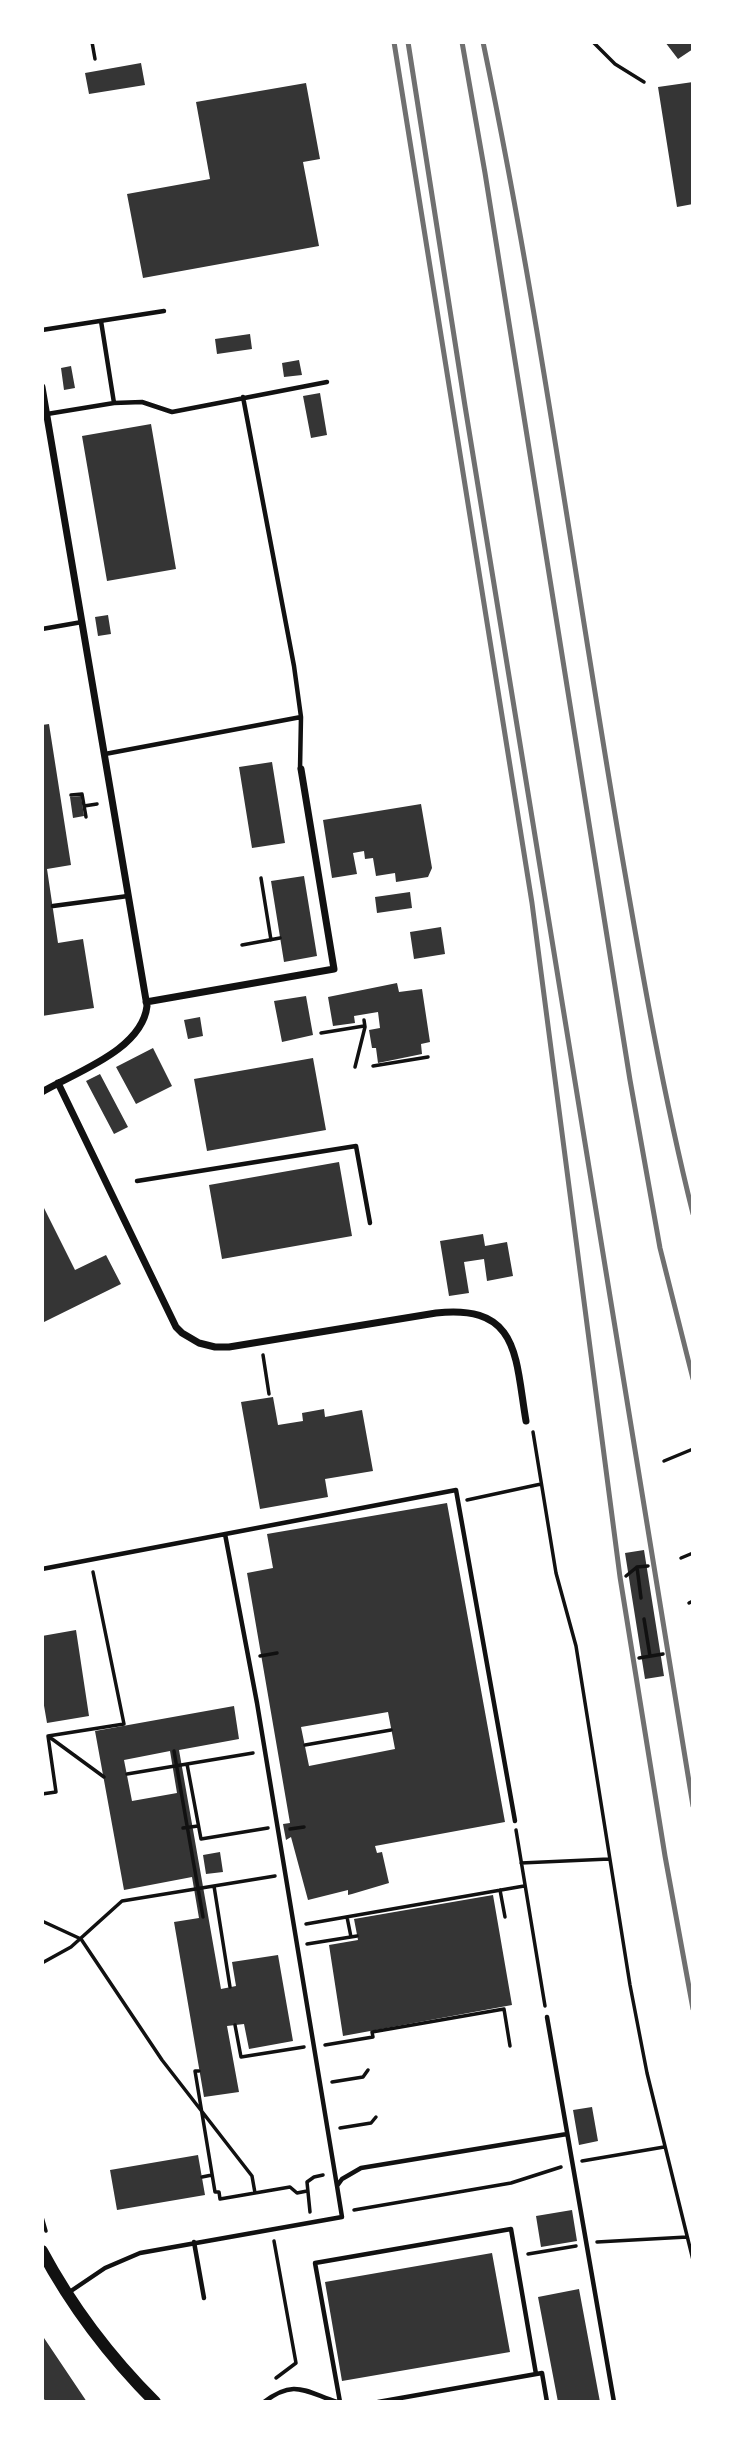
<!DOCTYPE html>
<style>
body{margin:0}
#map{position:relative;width:735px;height:2444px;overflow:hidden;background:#fff;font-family:"Golos Text",sans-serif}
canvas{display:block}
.frame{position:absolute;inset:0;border:44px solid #fff;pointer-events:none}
</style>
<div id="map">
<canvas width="735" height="2444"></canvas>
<div class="frame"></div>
</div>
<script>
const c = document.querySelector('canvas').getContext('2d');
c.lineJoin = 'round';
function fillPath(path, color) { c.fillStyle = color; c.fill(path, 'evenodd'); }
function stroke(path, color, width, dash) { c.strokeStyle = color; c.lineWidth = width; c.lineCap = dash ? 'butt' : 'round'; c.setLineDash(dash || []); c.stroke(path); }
fillPath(new Path2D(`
 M 665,42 L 693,42 L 693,49 L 678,59 Z
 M 141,63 L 145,85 L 89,94 L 85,73 Z
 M 693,82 L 693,204 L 677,207 L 658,87 Z
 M 306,83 L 320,159 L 303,162 L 319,246 L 143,278 L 127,194 L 210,179 L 196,102 Z
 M 250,334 L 252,349 L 217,354 L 215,339 Z
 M 299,360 L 302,375 L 284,377 L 282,363 Z
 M 71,366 L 75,388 L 64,390 L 61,368 Z
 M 320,393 L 327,435 L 311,438 L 303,396 Z
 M 151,424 L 176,569 L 107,581 L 82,436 Z
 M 108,615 L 111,634 L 98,636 L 95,617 Z
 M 49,724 L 71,865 L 47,869 L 58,943 L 83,939 L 94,1008 L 42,1016 L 42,725 Z
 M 272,762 L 285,843 L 252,848 L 239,767 Z
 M 81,796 L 84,816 L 73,818 L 70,797 Z
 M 421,804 L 432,868 L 428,877 L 396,882 L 395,873 L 376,876 L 373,858 L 365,859 L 364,851 L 353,853 L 357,874 L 332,878 L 323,820 Z
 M 304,876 L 317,956 L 284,962 L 271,881 Z
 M 410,892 L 412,908 L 377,913 L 375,897 Z
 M 441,927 L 445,954 L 414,959 L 410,932 Z
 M 397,983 L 399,992 L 422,989 L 430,1042 L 421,1044 L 422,1054 L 378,1063 L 376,1048 L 372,1048 L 369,1030 L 380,1028 L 378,1012 L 354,1016 L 355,1023 L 333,1026 L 328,997 Z
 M 306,996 L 313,1035 L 282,1042 L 274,1001 Z
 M 200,1017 L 203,1036 L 188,1039 L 184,1020 Z
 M 153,1048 L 172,1086 L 136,1104 L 116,1067 Z
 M 313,1058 L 326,1130 L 207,1151 L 194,1079 Z
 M 100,1074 L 128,1127 L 114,1134 L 86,1081 Z
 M 339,1162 L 352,1236 L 222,1259 L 209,1185 Z
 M 42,1204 L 75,1270 L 106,1255 L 121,1284 L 42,1323 Z
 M 483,1234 L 485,1246 L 507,1242 L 513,1276 L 487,1281 L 484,1259 L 464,1262 L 469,1293 L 449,1296 L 440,1241 Z
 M 273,1397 L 278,1425 L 303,1421 L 302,1413 L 324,1409 L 325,1417 L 362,1410 L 373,1471 L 325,1479 L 328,1497 L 260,1509 L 241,1402 Z
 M 447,1503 L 505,1822 L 375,1846 L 377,1853 L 382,1852 L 389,1883 L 352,1894 L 348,1895 L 348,1890 L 308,1900 L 291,1837 L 286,1840 L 283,1824 L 290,1823 L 247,1573 L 273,1568 L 267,1534 ZM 388,1712 L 395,1749 L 309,1766 L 301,1727 Z
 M 644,1550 L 664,1676 L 645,1679 L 625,1553 Z
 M 76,1630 L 89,1716 L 47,1723 L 42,1694 L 42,1636 Z
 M 234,1706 L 239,1739 L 179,1750 L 221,1989 L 236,1986 L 232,1962 L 278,1955 L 293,2041 L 249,2049 L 244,2024 L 227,2026 L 239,2092 L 204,2097 L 174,1922 L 199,1918 L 192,1877 L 124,1890 L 95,1731 ZM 170,1751 L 177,1793 L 132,1801 L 124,1760 Z
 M 220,1852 L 223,1872 L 206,1874 L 203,1855 Z
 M 493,1895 L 512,2005 L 343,2036 L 329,1945 L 358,1940 L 354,1919 Z
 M 592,2107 L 598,2141 L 579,2145 L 573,2110 Z
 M 198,2155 L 205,2195 L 117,2210 L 110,2170 Z
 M 572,2210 L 577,2241 L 541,2247 L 536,2216 Z
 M 492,2253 L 510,2352 L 342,2381 L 325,2282 Z
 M 579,2289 L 600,2402 L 558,2402 L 538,2297 Z
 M 42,2335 L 87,2402 L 46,2402 L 42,2396 Z`), '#353535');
stroke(new Path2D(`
 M 92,42 L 95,59
 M 593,42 L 615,64 L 644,82
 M 71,795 L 82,794 L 86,817
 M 84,806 L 97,804
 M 261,878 L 271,940
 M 242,945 L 280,938
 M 321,1033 L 364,1026
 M 373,1066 L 428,1057
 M 355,1067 L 365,1027 L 364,1020
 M 263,1355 L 269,1394
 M 533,1432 L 556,1573 L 576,1646 L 630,1985 L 647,2073 L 693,2260
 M 664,1461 L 693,1449
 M 467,1500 L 541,1484
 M 681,1558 L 693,1553
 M 637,1567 L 641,1598
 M 626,1576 L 637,1567 L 648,1566
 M 689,1603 L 693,1601
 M 644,1619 L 650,1656
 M 260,1656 L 277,1653
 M 639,1658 L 663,1654
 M 48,1736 L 124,1724 L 93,1572
 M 305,1745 L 391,1730
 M 174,1751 L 203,1917
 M 253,1753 L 187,1764 L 201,1839 L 268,1828
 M 127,1774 L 187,1764
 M 42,1794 L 56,1792 L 48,1736 L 104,1777
 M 183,1828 L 198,1826
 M 290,1829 L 304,1827
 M 516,1830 L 545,2006
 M 521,1863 L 609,1859
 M 214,1886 L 230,1987
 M 500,1890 L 505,1917
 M 347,1917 L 351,1937
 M 42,1921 L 81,1939 L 162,2060 L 252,2176 L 255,2193
 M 306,1924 L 524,1886
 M 307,1944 L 357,1936
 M 42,1963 L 71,1947 L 122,1901 L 275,1876
 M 235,2025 L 241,2057 L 304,2047
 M 325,2045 L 373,2037 L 372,2032 L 504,2009 L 510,2046
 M 199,2071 L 195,2071 L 215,2192 L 219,2192 L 220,2199 L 290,2187 L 297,2193 L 307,2191
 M 332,2082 L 363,2077 L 368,2070
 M 340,2128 L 371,2123 L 376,2117
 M 582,2161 L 664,2147
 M 202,2177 L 212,2175
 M 354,2210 L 511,2183 L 561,2167
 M 310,2212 L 307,2182 L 314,2177 L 323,2175
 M 42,2217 L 46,2231
 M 274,2241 L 296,2363 L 276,2378
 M 597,2242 L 687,2237
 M 528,2254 L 576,2246`), '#111', 3.5);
stroke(new Path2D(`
 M 42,330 L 164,311
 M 243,397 L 294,666 L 301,717 L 300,769
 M 114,403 L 142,402 L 172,412 L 327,382
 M 47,414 L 114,403 L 101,321
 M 42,629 L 82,622
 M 105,754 L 301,717
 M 53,906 L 128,896
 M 137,1181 L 356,1146 L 370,1223
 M 225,1534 L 257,1703 L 337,2186
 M 42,1569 L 456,1490 L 515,1821
 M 547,2017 L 614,2402
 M 194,2242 L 204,2298
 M 68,2293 L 105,2268 L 140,2253 L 342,2217 L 337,2186 L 342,2179 L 361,2168 L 567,2134
 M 264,2402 C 294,2379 304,2391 337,2402
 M 340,2402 L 315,2263 L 511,2229 L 536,2374
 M 378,2402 L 542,2373 L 547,2402`), '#111', 4.5);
stroke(new Path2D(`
 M 42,387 L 147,1006 C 142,1050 76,1072 42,1092
 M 146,1002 L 334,969 L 301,769
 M 58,1083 L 176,1327 L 182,1333 L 199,1343 L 215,1347 L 229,1347 L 436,1313 C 520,1304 515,1357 526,1421`), '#111', 7);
stroke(new Path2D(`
 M 42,2251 C 72,2307 110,2357 155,2402`), '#111', 12);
stroke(new Path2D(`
 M 394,42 L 532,903 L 620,1577 L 665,1856 L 693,2009
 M 408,42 L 465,406 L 693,1806
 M 462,42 L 485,173 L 630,1080 L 660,1248 L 693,1379
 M 483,42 C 539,310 575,581 621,850 C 642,972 663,1094 693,1214`), '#707070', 5);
</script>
